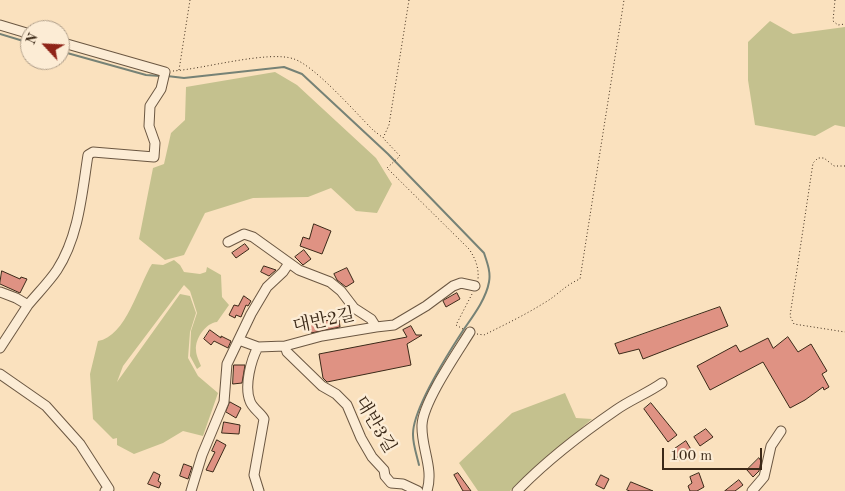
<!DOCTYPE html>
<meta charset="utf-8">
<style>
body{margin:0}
#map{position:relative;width:845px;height:491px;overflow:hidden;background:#fae1be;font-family:"Old Standard TT",serif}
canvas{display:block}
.north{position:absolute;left:20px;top:20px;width:50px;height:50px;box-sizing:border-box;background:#fcecd5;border:1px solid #af9e89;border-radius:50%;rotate:295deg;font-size:14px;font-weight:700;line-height:20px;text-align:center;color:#3b2918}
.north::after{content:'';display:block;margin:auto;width:18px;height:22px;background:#8f2418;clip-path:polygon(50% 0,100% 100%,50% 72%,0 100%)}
.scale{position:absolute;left:662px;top:448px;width:100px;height:22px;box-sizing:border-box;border:2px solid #3b2918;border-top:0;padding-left:6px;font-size:15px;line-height:18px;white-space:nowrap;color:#3b2918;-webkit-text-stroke:4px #fcecd5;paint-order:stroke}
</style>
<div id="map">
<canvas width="845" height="491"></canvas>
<div class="north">N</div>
<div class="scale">100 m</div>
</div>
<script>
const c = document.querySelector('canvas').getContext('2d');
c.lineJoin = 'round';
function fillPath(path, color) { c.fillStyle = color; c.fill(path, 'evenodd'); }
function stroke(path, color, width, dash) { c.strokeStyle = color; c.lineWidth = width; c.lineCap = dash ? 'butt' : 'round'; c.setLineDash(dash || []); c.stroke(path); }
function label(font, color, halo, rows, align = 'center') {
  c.font = font + ' "Old Standard TT","Noto Serif KR",serif'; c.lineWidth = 5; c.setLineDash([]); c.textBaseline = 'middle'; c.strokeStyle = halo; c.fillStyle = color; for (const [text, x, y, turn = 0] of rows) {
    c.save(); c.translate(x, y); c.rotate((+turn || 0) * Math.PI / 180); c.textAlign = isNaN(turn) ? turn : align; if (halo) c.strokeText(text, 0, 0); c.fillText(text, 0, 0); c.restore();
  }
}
fillPath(new Path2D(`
 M 770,21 L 793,34 L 845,27 L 845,127 L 835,125 L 815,136 L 755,125 L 748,80 L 748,42 Z
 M 275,72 L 297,85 L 376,158 L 392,184 L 377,213 L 356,211 L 331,188 L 308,197 L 253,198 L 205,213 L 184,255 L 165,260 L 139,239 L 153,168 L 164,164 L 171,133 L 185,120 L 186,87 Z
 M 174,260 L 180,265 L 184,272 L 200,274 L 206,272 L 207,267 L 221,275 L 222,297 L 229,305 L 217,322 C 206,323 195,338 196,350 C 196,355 199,361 201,366 L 197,369 L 190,356 L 191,331 L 197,313 L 190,291 L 184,285 L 123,366 L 117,382 L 180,294 L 190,296 L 196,313 L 190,332 L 188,358 L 198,376 L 218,393 L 203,436 L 183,431 L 163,443 L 134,454 L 117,445 L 117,438 L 113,439 L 93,419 L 90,374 L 98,341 C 126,337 139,284 152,264 L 163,265 Z
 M 565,393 L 576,418 L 592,419 L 524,477 L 510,491 L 478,491 L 459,463 L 512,413 Z`), '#c4c18e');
stroke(new Path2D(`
 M 0,34 L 30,43
 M 60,51 L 146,75 L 160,76
 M 167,76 L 184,78 L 284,67 L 302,74 L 388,154 L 484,253 C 487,262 491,272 489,282 C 486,299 473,316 464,329 C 449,352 412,409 413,435 C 413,445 417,456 419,465`), '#768276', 2);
const building = new Path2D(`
 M 314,224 L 331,231 L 322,254 L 300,246 L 303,237 L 309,239 Z
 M 245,244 L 249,249 L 236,258 L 232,253 Z
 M 304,250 L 311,259 L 303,265 L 295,257 Z
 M 264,266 L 276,270 L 269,276 L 261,272 Z
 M 347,268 L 354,282 L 346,287 L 337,280 L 334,274 Z
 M 2,271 L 20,279 L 21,277 L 27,279 L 20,293 L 0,284 Z
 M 457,293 L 460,299 L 446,307 L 443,301 Z
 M 244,296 L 251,301 L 248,306 L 246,305 L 241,317 L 236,315 L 235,318 L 229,315 L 234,305 L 238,306 Z
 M 720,307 L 728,326 L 643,359 L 639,349 L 619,354 L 615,344 Z
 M 339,319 L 340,327 L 311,333 L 309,324 Z
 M 411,326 L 416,335 L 422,335 L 407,344 L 411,365 L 327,382 L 323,378 L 319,354 L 407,337 L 403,330 Z
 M 210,330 L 221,338 L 221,336 L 231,341 L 228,348 L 214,341 L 211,345 L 204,339 Z
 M 788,337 L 798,352 L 811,344 L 827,371 L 822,374 L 829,387 L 824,390 L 823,387 L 805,400 L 790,408 L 763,362 L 710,390 L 697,366 L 736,345 L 740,352 L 768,338 L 773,348 Z
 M 234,365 L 245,365 L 242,383 L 233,384 Z
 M 230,402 L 241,408 L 236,418 L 226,412 Z
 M 651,403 L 677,435 L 668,442 L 644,409 Z
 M 224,422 L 240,425 L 239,434 L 222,433 Z
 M 706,429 L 713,437 L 700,446 L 694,437 Z
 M 217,440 L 226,445 L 213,472 L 206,470 L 215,452 L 212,451 Z
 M 686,441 L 692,451 L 679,460 L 673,450 Z
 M 759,458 L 761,461 L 759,471 L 753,477 L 747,470 Z
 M 184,464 L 192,467 L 188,479 L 180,476 Z
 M 154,472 L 160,475 L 158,481 L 161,483 L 159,488 L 148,484 Z
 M 458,473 L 471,491 L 463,491 L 454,475 Z
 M 699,473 L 704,487 L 697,491 L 690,491 L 688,486 L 692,483 L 690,477 Z
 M 601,475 L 609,479 L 604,489 L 596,485 Z
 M 739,480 L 743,485 L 735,491 L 725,491 Z
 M 631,482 L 653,491 L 630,491 L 627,490 Z`);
fillPath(building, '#df9283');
stroke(building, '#3b2918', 1);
const minor = new Path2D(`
 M 0,25 L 30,34
 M 228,242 L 244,234 L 253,237 L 299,270 L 330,282 L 341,291 L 354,308 L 371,319 L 376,327 L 322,336 L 285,346 L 258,347 L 239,340
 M 0,292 L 16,298 L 28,305 L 0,348
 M 28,305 C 37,294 49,282 57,270 C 79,236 82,193 88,155 L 93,152 L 154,157 L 155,143 L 149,126 L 150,106 L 161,89 L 165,72 L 60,42
 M 376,327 L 394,325 L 426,306 L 453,286 L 461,283 L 475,286
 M 285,346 L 287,352 L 322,386 L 336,394 L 347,405 L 361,438 L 372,457 L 384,470 L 385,476 L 391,483 L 403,484 L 418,491
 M 258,347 C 251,360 244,386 250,401 C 252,408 261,413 264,419 L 254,475 L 259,491
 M 0,374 L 46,406 L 80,444 L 109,489 L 105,491
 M 191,491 L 202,455 L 224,402 L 227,364 L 251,314 L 267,287 L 283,272 L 289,263
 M 427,491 C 434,468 421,448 422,425 C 423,402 457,353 470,332
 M 517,491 C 546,461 581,434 616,410 C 630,400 648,393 662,383
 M 752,491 L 764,477 L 771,446 L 781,431`);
stroke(minor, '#6b5742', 11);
stroke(new Path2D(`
 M 409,0 L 389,125 L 383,138 L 400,156 L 387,168 L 469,249 C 475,258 479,267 478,279
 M 835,0 L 833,21 L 838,25 L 845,24
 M 179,70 L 190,0
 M 173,71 C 203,69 269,50 294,59 C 315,66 356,113 373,130 L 382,137
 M 845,166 L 834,166 L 824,158 L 818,158 L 813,163 L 790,316 L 794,324 L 845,332
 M 463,329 L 456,325 L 472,294
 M 477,334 L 484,335 C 504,325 525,315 544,303 C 557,296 565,285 580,279 L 624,0`), '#3b2918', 1, [1, 2.5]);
stroke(minor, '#fcecd5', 9);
label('18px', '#3b2918', '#fcecd5', [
 ["대반2길",324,321,-12],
 ["대반3길",375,425,59]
]);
</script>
